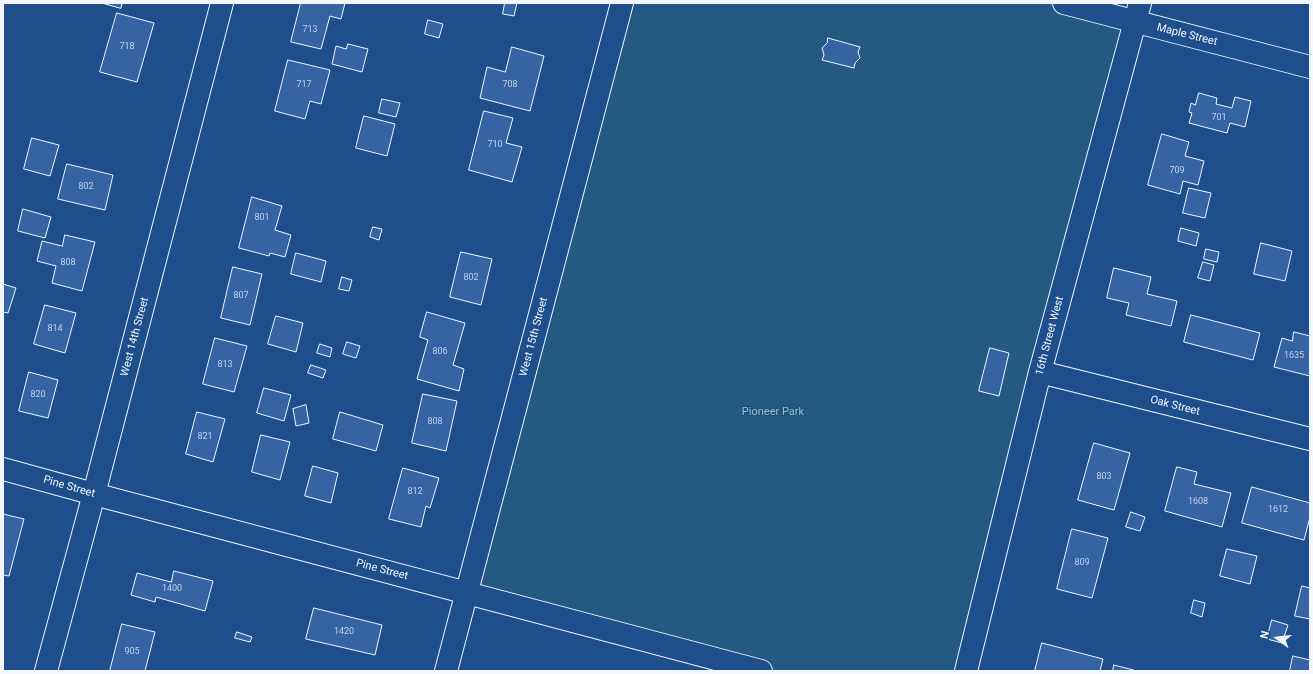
<!DOCTYPE html>
<style>
body{margin:0}
#map{position:relative;width:1313px;height:674px;overflow:hidden;background:#1f4e8c;font-family:Roboto,sans-serif}
canvas{display:block}
.frame{position:absolute;inset:0;border:4px solid #f2f6ff;pointer-events:none}
.north{position:absolute;left:1257px;top:618px;width:40px;height:40px;-webkit-text-stroke:3px #1f4e8c;paint-order:stroke;rotate:285deg;font-size:11px;font-weight:700;line-height:16px;text-align:center;color:#f2f6ff}
.north::after{content:'';display:block;margin:auto;width:14px;height:18px;background:#f2f6ff;clip-path:polygon(50% 0,100% 100%,50% 72%,0 100%)}
</style>
<div id="map">
<canvas width="1313" height="674"></canvas>
<div class="frame"></div>
<div class="north">N</div>
</div>
<script>
const c = document.querySelector('canvas').getContext('2d');
c.lineJoin = 'round';
function fillPath(path, color) { c.fillStyle = color; c.fill(path, 'evenodd'); }
function stroke(path, color, width, dash) { c.strokeStyle = color; c.lineWidth = width; c.lineCap = dash ? 'butt' : 'round'; c.setLineDash(dash || []); c.stroke(path); }
function label(font, color, halo, rows, align = 'center') {
  c.font = font + ' Roboto,sans-serif'; c.lineWidth = 3; c.setLineDash([]); c.textBaseline = 'middle'; c.strokeStyle = halo; c.fillStyle = color; for (const [text, x, y, turn = 0] of rows) {
    c.save(); c.translate(x, y); c.rotate((+turn || 0) * Math.PI / 180); c.textAlign = isNaN(turn) ? turn : align; if (halo) c.strokeText(text, 0, 0); c.fillText(text, 0, 0); c.restore();
  }
}
const green = new Path2D(`
 M 622,3 L 1064,3 L 1135,22 L 966,671 L 761,671 L 467,592 Z`);
fillPath(green, '#245a82');
stroke(green, '#a8bbd7', 1);
const building = new Path2D(`
 M 102,3 L 122,3 L 121,8 Z
 M 301,3 L 345,3 L 341,19 L 330,16 L 321,49 L 291,42 Z
 M 505,3 L 517,3 L 514,16 L 503,14 Z
 M 117,13 L 154,23 L 137,82 L 100,72 Z
 M 428,20 L 443,24 L 439,38 L 425,34 Z
 M 828,38 L 860,47 L 858,52 L 860,58 L 855,63 L 854,68 L 822,60 L 824,55 L 822,48 L 827,43 Z
 M 348,44 L 368,49 L 362,72 L 332,64 L 336,46 L 346,49 Z
 M 512,47 L 544,56 L 530,111 L 480,98 L 487,67 L 505,72 Z
 M 288,60 L 330,70 L 321,104 L 310,101 L 305,119 L 275,111 Z
 M 1199,93 L 1217,98 L 1216,104 L 1232,108 L 1235,97 L 1251,101 L 1245,127 L 1230,123 L 1227,133 L 1189,123 L 1192,113 L 1189,112 L 1191,103 L 1195,105 Z
 M 382,99 L 400,103 L 396,117 L 379,113 Z
 M 484,111 L 513,118 L 506,143 L 522,147 L 512,182 L 469,170 Z
 M 364,116 L 395,124 L 387,156 L 356,148 Z
 M 1162,134 L 1189,142 L 1185,156 L 1204,161 L 1198,185 L 1183,181 L 1180,194 L 1148,185 Z
 M 32,138 L 59,145 L 50,176 L 24,169 Z
 M 67,164 L 113,175 L 105,210 L 58,199 Z
 M 1189,188 L 1211,193 L 1205,218 L 1183,213 Z
 M 252,197 L 282,206 L 275,230 L 291,235 L 285,257 L 270,253 L 269,256 L 239,248 Z
 M 23,209 L 51,217 L 45,238 L 18,231 Z
 M 373,227 L 382,229 L 379,240 L 370,237 Z
 M 1181,228 L 1199,233 L 1196,246 L 1178,241 Z
 M 65,235 L 95,242 L 82,291 L 52,283 L 56,266 L 37,261 L 42,241 L 62,246 Z
 M 1261,243 L 1292,251 L 1285,281 L 1254,274 Z
 M 1206,249 L 1219,252 L 1217,262 L 1204,259 Z
 M 461,252 L 492,259 L 481,305 L 450,297 Z
 M 296,253 L 326,261 L 321,282 L 291,274 Z
 M 1203,262 L 1214,265 L 1210,281 L 1198,278 Z
 M 233,267 L 262,274 L 250,325 L 221,318 Z
 M 1114,268 L 1151,277 L 1147,294 L 1177,301 L 1171,326 L 1126,315 L 1129,303 L 1107,298 Z
 M 342,277 L 352,280 L 349,291 L 339,289 Z
 M 3,284 L 16,288 L 8,313 L 3,312 Z
 M 45,305 L 76,313 L 65,353 L 34,344 Z
 M 427,312 L 465,323 L 453,365 L 464,369 L 459,391 L 417,379 L 428,340 L 420,337 Z
 M 1191,315 L 1260,333 L 1253,360 L 1184,342 Z
 M 276,316 L 303,323 L 296,352 L 268,344 Z
 M 1294,332 L 1310,336 L 1310,376 L 1274,367 L 1282,338 L 1292,341 Z
 M 215,338 L 247,346 L 234,392 L 203,384 Z
 M 347,342 L 360,346 L 356,358 L 343,354 Z
 M 320,344 L 332,348 L 330,357 L 317,353 Z
 M 990,348 L 1009,353 L 999,396 L 979,391 Z
 M 311,365 L 326,370 L 323,378 L 308,373 Z
 M 29,372 L 58,380 L 48,418 L 19,411 Z
 M 264,388 L 291,395 L 284,421 L 257,413 Z
 M 423,394 L 457,401 L 446,451 L 412,443 Z
 M 306,405 L 309,423 L 296,426 L 293,409 Z
 M 197,412 L 225,419 L 213,462 L 186,454 Z
 M 340,412 L 383,425 L 376,451 L 333,439 Z
 M 261,435 L 290,442 L 280,480 L 252,472 Z
 M 1094,443 L 1130,453 L 1114,510 L 1078,500 Z
 M 313,466 L 338,473 L 331,503 L 305,496 Z
 M 1177,467 L 1197,472 L 1194,484 L 1231,493 L 1222,527 L 1165,511 Z
 M 403,468 L 439,478 L 430,508 L 426,506 L 421,527 L 389,519 Z
 M 1252,487 L 1310,503 L 1310,517 L 1304,540 L 1242,523 Z
 M 1131,512 L 1145,517 L 1140,531 L 1126,527 Z
 M 3,514 L 24,519 L 9,576 L 3,575 Z
 M 1072,529 L 1108,538 L 1092,598 L 1057,589 Z
 M 1227,549 L 1257,556 L 1250,584 L 1220,576 Z
 M 174,571 L 213,581 L 205,611 L 156,597 L 155,602 L 131,595 L 137,573 L 171,582 Z
 M 1302,586 L 1310,588 L 1310,619 L 1295,616 Z
 M 1194,600 L 1205,603 L 1202,617 L 1191,613 Z
 M 314,608 L 382,625 L 375,655 L 306,639 Z
 M 1272,620 L 1288,625 L 1282,643 L 1267,639 Z
 M 122,624 L 155,632 L 145,671 L 110,671 Z
 M 237,632 L 252,637 L 250,642 L 235,638 Z
 M 1042,643 L 1103,659 L 1100,671 L 1035,671 Z
 M 1293,656 L 1310,660 L 1310,671 L 1290,671 Z
 M 1114,665 L 1137,671 L 1113,671 Z`);
fillPath(building, '#3563a3');
stroke(building, '#f2f6ff', 1);
const street = new Path2D(`
 M 1064,3 L 1310,67
 M 1040,372 L 1310,439
 M 46,671 L 94,494 L 222,3
 M 966,671 L 1040,372 L 1140,3`);
const secondary = new Path2D(`
 M 3,469 L 94,494 L 761,671
 M 446,671 L 622,3`);
stroke(street, '#f2f6ff', 24);
stroke(secondary, '#f2f6ff', 24);
stroke(street, '#1f4e8c', 22);
stroke(secondary, '#1f4e8c', 22);
label('9px', '#c3d1e8', null, [
 ["713",310,30],
 ["718",127,47],
 ["717",304,85],
 ["708",510,85],
 ["701",1219,118],
 ["710",495,145],
 ["709",1177,171],
 ["802",86,187],
 ["801",262,218],
 ["808",68,263],
 ["802",471,278],
 ["807",241,296],
 ["814",55,329],
 ["806",440,352],
 ["1635",1294,356],
 ["813",225,365],
 ["820",38,395],
 ["808",435,422],
 ["821",205,437],
 ["803",1104,477],
 ["812",415,492],
 ["1608",1198,502],
 ["1612",1278,510],
 ["809",1082,563],
 ["1400",172,589],
 ["1420",344,632],
 ["905",132,652]
]);
label('11px', '#f2f6ff', '#1f4e8c', [
 ["Maple Street",1187,35,14],
 ["16th Street West",1050,336,-75],
 ["West 14th Street",135,337,-75],
 ["West 15th Street",534,337,-75],
 ["Oak Street",1175,406,14],
 ["Pine Street",69,487,16],
 ["Pine Street",382,570,15]
]);
label('11px', '#97c8a6', '#1f4e8c', [
 ["Pioneer Park",773,412]
]);
</script>
